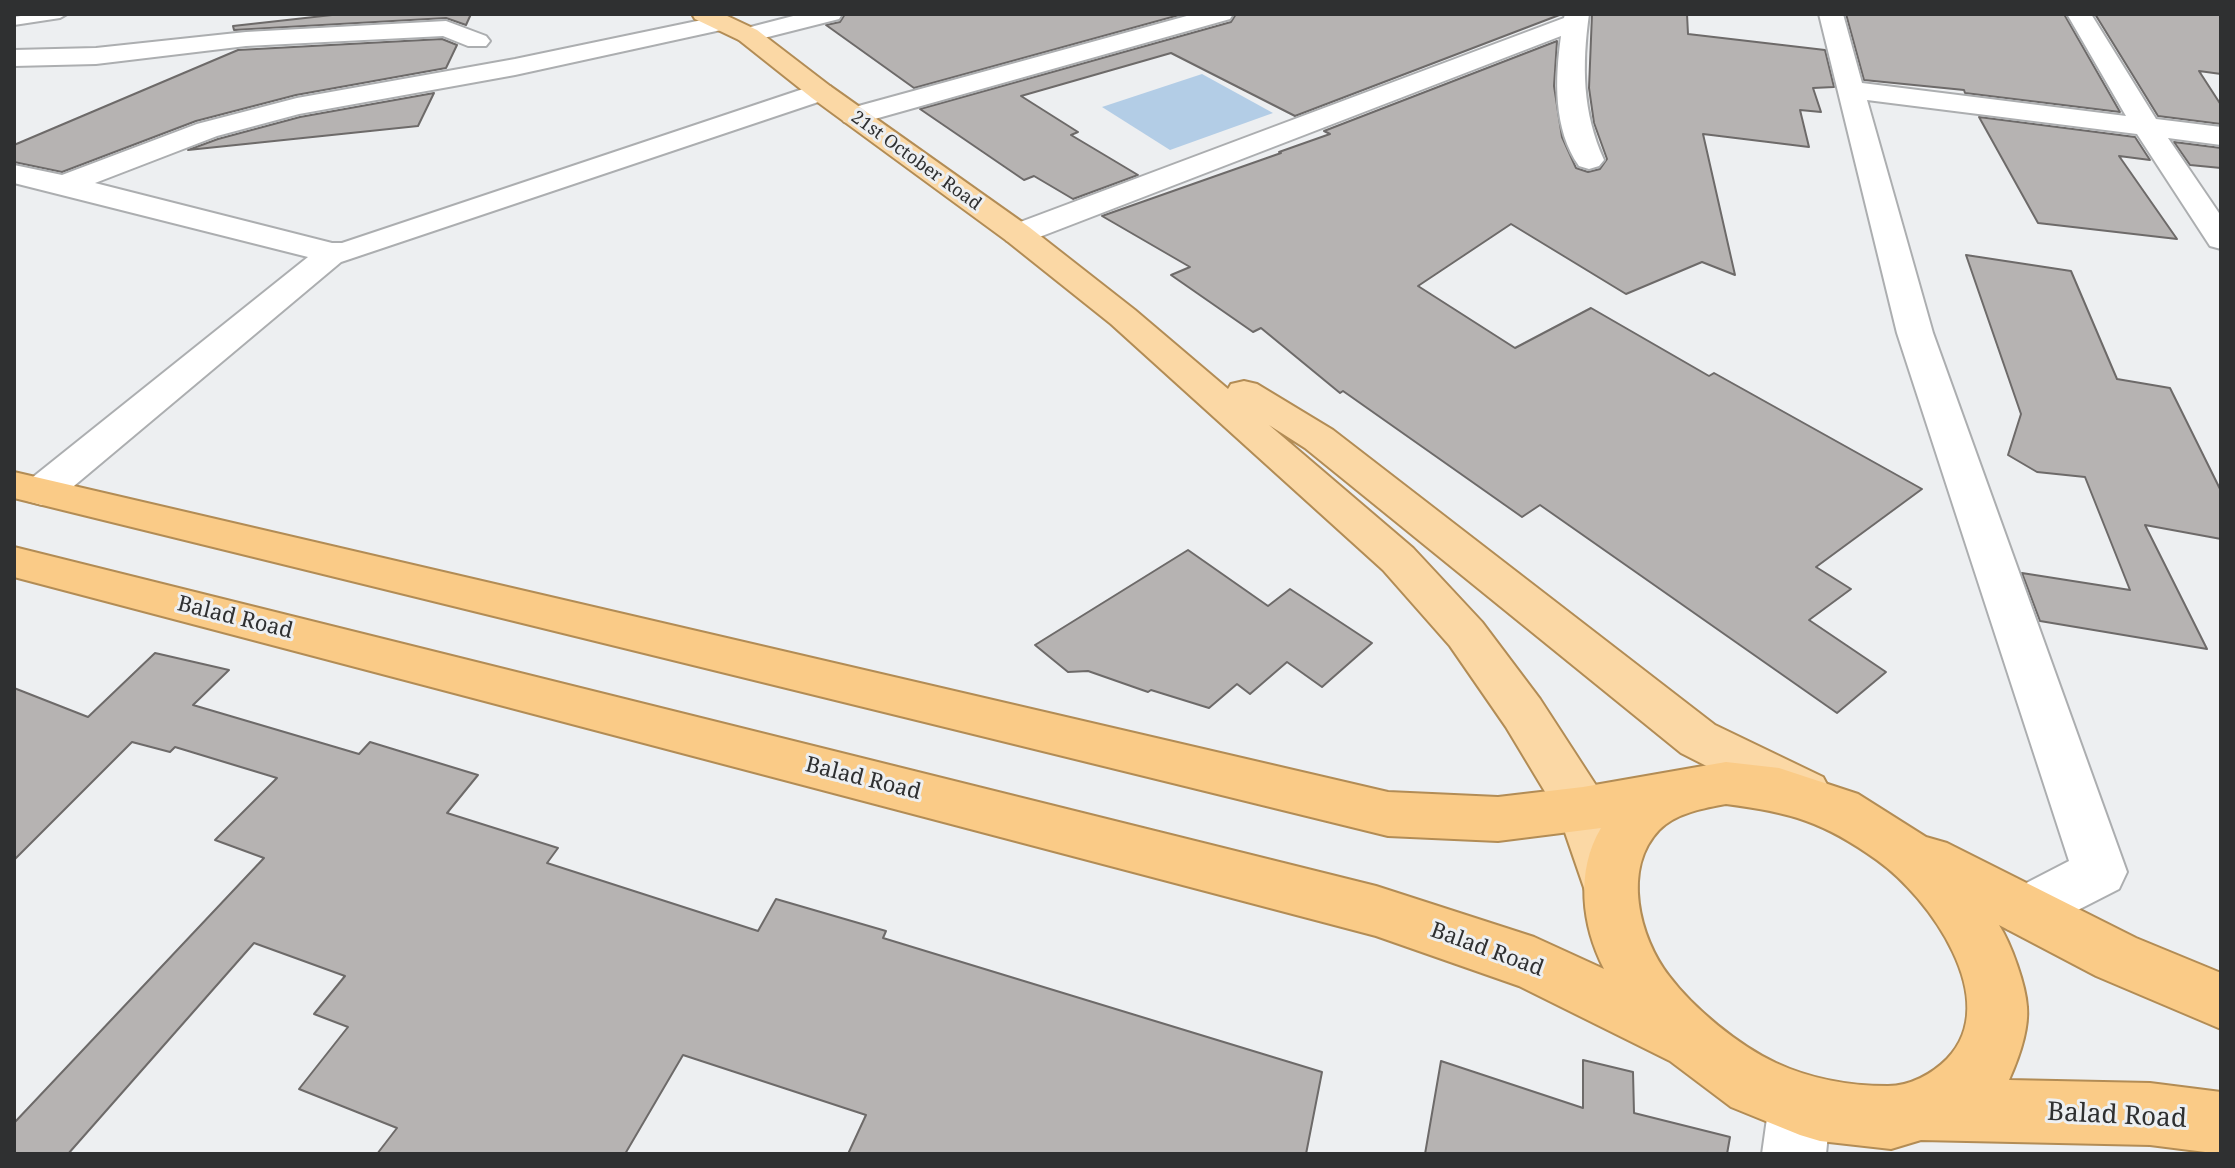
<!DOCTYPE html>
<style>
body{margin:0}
#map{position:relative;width:2235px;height:1168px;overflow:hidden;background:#edeff1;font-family:"Noto Serif",serif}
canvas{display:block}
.frame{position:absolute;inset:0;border:16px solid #2f3031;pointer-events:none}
</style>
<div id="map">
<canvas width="2235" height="1168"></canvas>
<div class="frame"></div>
</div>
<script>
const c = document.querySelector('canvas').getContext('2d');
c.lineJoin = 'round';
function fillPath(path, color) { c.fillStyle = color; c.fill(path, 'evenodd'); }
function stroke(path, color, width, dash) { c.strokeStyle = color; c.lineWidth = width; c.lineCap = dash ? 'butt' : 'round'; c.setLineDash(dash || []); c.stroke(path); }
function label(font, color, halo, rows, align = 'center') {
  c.font = font + ' "Noto Serif",serif'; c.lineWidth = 6; c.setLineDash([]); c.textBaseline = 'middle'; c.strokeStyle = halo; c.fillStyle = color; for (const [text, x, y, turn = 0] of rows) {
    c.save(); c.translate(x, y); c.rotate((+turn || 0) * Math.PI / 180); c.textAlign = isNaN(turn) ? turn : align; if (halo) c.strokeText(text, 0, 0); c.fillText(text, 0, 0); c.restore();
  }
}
fillPath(new Path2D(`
 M 1202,74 L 1273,113 L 1170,150 L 1102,107 Z`), '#b3cde6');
const building = new Path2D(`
 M 341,14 L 471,14 L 466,25 L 446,18 L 234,30 L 233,26 Z
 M 845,14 L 1183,14 L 914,88 L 826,25 L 840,22 Z
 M 1236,14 L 1562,14 L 1295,116 L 1171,53 L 1021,96 L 1078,132 L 1071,135 L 1138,175 L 1073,199 L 1034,176 L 1024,180 L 920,109 L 1231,22 Z
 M 1592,14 L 1687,14 L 1688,34 L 1825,50 L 1834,87 L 1813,88 L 1821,112 L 1800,110 L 1809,147 L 1703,134 L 1735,275 L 1702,262 L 1626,294 L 1511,224 L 1418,286 L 1515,348 L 1591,308 L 1709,376 L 1714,373 L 1922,489 L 1816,567 L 1851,589 L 1809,620 L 1886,672 L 1837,713 L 1540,505 L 1522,517 L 1343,391 L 1340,393 L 1261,328 L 1253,332 L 1171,275 L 1190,267 L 1102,216 L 1281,153 L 1279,152 L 1330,134 L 1324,131 L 1557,41 L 1554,86 L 1562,137 L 1576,168 L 1588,172 L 1600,169 L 1607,159 L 1594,123 L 1589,88 Z
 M 1846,14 L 2064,14 L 2120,112 L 1965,93 L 1964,90 L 1864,80 Z
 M 2095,14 L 2221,14 L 2221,74 L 2199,71 L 2221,105 L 2221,124 L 2158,116 Z
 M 442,39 L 457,45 L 446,68 L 296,95 L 196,121 L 62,172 L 14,162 L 14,145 L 238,50 Z
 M 434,93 L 418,126 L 188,150 L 218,139 L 300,117 Z
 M 1979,117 L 2135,137 L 2150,160 L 2119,156 L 2177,239 L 2038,223 Z
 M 2174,142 L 2221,148 L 2221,168 L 2190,165 Z
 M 1966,255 L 2071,271 L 2117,379 L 2170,388 L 2221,491 L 2221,539 L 2145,525 L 2207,649 L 2040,621 L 2022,573 L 2130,590 L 2085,477 L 2037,472 L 2008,455 L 2021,414 Z
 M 1188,550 L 1268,606 L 1290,589 L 1372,643 L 1322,687 L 1287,662 L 1250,694 L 1237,684 L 1209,708 L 1151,690 L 1148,692 L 1088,671 L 1068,672 L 1035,645 Z
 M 155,653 L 229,670 L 193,705 L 359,754 L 370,742 L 478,775 L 447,813 L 558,848 L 547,863 L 758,931 L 776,899 L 886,931 L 883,938 L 1322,1072 L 1306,1154 L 848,1154 L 866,1115 L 683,1055 L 625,1154 L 377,1154 L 397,1128 L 299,1089 L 348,1027 L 314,1014 L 345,976 L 254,943 L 68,1154 L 14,1154 L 14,1123 L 264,858 L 215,840 L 277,778 L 175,747 L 170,752 L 132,742 L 14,860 L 14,688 L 88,717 Z
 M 1583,1060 L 1633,1072 L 1634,1113 L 1730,1137 L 1727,1154 L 1425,1154 L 1441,1061 L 1583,1108 Z`);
fillPath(building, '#b6b3b2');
stroke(building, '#6d6a69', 2);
const service = new Path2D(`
 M 34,14 L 67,14 L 60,18 L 14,25 L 14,17 Z`);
const minor = new Path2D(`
 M 801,14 L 842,14 L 839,19 L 748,42 L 739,40 L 736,35 L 739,30 Z
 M 1194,14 L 1233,14 L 1230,19 L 864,122 L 854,124 L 844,122 L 840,116 L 844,110 Z
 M 1565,14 L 1589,14 C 1582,65 1582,112 1604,160 L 1599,166 L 1589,169 L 1579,166 C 1553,129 1555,79 1561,36 L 1029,241 L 1018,244 L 1007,241 L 1002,234 L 1007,227 L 1564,18 Z
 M 1819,14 L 1843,14 L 1862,83 L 2126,116 L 2067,14 L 2091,14 L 2156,119 L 2221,127 L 2221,145 L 2168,138 L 2221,216 L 2221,249 L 2210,246 L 2137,134 L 1867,100 L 1933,333 L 2127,872 L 2119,889 L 2027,936 L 2007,929 L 1999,911 L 2007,893 L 2069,861 L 1897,333 Z
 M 721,16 L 730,18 L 733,23 L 730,28 L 515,75 L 299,114 L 217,136 L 95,183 L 332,243 L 342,243 L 812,86 L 830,86 L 834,92 L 830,98 L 341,262 L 56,501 L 42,505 L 28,501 L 22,491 L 28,481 L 308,257 L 14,183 L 14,165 L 62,175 L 197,124 L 297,98 L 515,59 Z
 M 446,21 L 486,36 L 490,41 L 486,46 L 468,46 L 443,36 L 246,46 L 96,64 L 14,66 L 14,50 L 96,48 L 246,32 Z
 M 1800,1073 L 1822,1082 L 1831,1104 L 1826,1154 L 1762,1154 L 1769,1104 L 1778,1082 Z`);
const primary = new Path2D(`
 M 692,14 L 723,14 L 757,30 L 830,86 L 1029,227 L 1135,310 L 1228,389 L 1231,384 L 1244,381 L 1257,384 L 1333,430 L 1715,725 L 1823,777 L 1831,792 L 1823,807 L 1805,813 L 1787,807 L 1681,753 L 1305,448 L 1269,425 L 1413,548 L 1482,622 L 1540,699 L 1601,793 L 1637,891 L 1629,908 L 1610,915 L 1591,908 L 1559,815 L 1506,727 L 1450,646 L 1383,570 L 1111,324 L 1007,241 L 812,98 L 739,40 L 695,19 Z`);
const trunk = new Path2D(`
 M 14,472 L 1388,792 L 1498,797 L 1583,787 L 1726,762 L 1779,768 L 1858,794 L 1926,837 L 1947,843 L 2136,938 L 2221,973 L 2221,1029 L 2096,976 L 1999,925 C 2011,943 2026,986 2027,1007 C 2029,1030 2018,1060 2009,1080 L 2150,1083 L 2221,1092 L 2221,1154 L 2150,1145 L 1921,1140 L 1891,1149 L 1820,1141 L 1800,1135 L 1731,1107 L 1670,1061 L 1519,986 L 1376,936 L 14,577 L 14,547 L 1376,886 L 1534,937 L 1604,969 C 1582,926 1575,871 1601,828 L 1498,841 L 1388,836 L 14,498 ZM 1726,804 C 1790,812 1824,822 1877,860 C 1929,897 2004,1001 1947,1059 C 1932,1074 1910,1086 1888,1086 C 1851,1086 1810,1079 1776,1063 C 1739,1046 1693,1008 1669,976 C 1639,937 1622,869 1659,830 C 1676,813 1704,808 1726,804 Z`);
stroke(service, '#acaeb0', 4);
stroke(minor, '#acaeb0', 4);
stroke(primary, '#b28c55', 4);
stroke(trunk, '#b28c55', 4);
fillPath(service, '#fff');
fillPath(minor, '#fff');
fillPath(primary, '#fbd8a5');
fillPath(trunk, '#facb87');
label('18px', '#2f3031', '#edeff1', [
 ["21st October Road",916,161,36]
]);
label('22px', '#2f3031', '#edeff1', [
 ["Balad Road",235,618,14],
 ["Balad Road",863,779,14],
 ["Balad Road",1487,950,20]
]);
label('26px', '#2f3031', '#edeff1', [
 ["Balad Road",2117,1116,3]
]);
</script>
